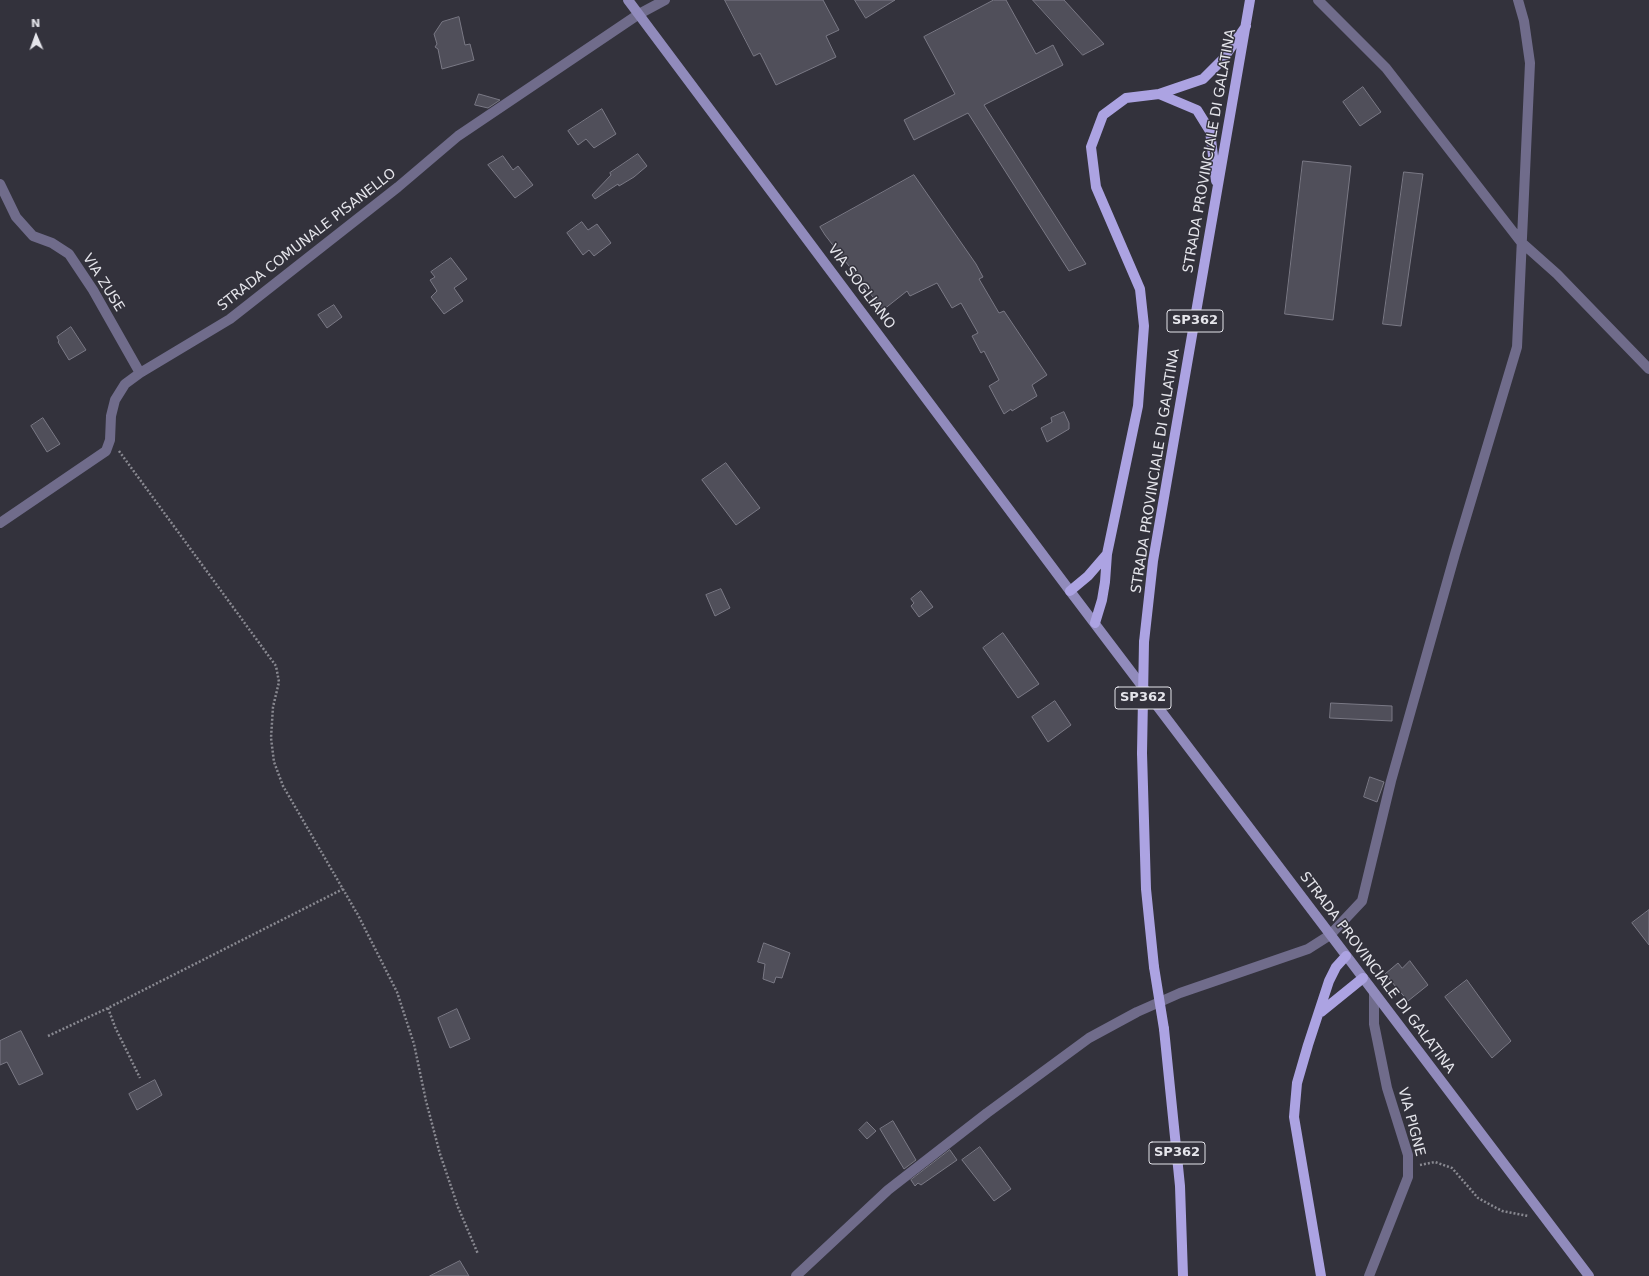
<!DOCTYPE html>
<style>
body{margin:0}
#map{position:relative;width:1649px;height:1276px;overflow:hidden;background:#33323c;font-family:"DejaVu Sans",sans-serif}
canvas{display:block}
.north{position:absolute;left:16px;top:16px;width:40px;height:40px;-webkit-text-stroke:3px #33323c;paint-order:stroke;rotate:358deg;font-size:11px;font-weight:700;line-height:16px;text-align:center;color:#e5e5eb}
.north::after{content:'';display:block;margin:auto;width:14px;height:18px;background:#e5e5eb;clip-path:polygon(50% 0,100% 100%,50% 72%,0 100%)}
</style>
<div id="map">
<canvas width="1649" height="1276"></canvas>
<div class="north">N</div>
</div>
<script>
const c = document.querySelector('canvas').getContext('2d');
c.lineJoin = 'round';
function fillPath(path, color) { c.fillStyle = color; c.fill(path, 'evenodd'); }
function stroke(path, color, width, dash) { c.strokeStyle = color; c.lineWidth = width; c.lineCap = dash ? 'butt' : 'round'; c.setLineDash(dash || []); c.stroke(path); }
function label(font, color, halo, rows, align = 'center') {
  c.font = font + ' "DejaVu Sans",sans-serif'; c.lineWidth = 3; c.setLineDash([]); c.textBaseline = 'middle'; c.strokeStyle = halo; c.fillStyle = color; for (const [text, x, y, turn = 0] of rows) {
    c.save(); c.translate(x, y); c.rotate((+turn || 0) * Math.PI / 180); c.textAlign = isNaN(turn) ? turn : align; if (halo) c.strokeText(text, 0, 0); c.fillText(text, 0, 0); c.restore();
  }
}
const building = new Path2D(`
 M 725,0 L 823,0 L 839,30 L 826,36 L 836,57 L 776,85 L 760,53 L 754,56 Z
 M 855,0 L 895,0 L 866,18 Z
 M 994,0 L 1006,0 L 1036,54 L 1053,45 L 1063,65 L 984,105 L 1086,264 L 1069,271 L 968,113 L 914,140 L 904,120 L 955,94 L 924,37 Z
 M 1033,0 L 1064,0 L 1104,44 L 1083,55 Z
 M 459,17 L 465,45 L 470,44 L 474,60 L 442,69 L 438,49 L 435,47 L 437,44 L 434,34 L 442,22 Z
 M 1363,87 L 1381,112 L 1360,126 L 1343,102 Z
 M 479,94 L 500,100 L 488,108 L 475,105 Z
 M 602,109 L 616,134 L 594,148 L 586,139 L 578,145 L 568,131 Z
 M 638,154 L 647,166 L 634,177 L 619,186 L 618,184 L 595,199 L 592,195 L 611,175 L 610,173 Z
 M 503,156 L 513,170 L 518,166 L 533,185 L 515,198 L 488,165 Z
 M 1303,161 L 1351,166 L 1333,320 L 1285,314 Z
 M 1404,172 L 1423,174 L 1401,326 L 1383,324 Z
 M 914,175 L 976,264 L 983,277 L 979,279 L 999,313 L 1004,311 L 1047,375 L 1032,385 L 1037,396 L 1012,411 L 1011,409 L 1004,414 L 989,386 L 999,380 L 984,351 L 981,353 L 972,336 L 978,333 L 961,303 L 952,308 L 937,283 L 910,296 L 907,291 L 883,310 L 825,235 L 820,227 Z
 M 582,222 L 588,230 L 597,224 L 611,243 L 594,256 L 589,250 L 583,255 L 567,233 Z
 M 451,258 L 467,279 L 454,288 L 463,301 L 444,314 L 431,297 L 437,291 L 430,280 L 435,277 L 431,272 Z
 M 334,305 L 342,317 L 327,328 L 318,315 Z
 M 71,327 L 86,350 L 69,360 L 58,342 L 59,341 L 57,337 Z
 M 1064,412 L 1069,423 L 1069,429 L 1047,442 L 1041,428 L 1052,422 L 1051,418 Z
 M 43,418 L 60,444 L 47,452 L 31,426 Z
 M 726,463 L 760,508 L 736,525 L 702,480 Z
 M 721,589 L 730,608 L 715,616 L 706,595 Z
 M 921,591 L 933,607 L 919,617 L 911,606 L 914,603 L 911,599 Z
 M 1003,633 L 1039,684 L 1018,698 L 983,648 Z
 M 1055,701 L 1071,725 L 1048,742 L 1032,717 Z
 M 1331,703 L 1392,706 L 1392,721 L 1330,718 Z
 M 1370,777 L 1384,782 L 1377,802 L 1364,797 Z
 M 1649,910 L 1649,945 L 1632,923 Z
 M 764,943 L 790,953 L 782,978 L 776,977 L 774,983 L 763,979 L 765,964 L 758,962 Z
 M 1410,961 L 1428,985 L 1408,1001 L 1385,974 L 1398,963 L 1402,968 Z
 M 1467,980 L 1511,1041 L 1492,1058 L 1445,997 Z
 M 457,1009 L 470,1039 L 450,1048 L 438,1018 Z
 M 21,1031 L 43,1074 L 19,1085 L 7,1062 L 0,1065 L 0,1041 Z
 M 155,1080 L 162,1095 L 137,1110 L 129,1094 Z
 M 893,1121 L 916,1160 L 904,1169 L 880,1129 Z
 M 867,1122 L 876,1131 L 867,1139 L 859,1130 Z
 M 980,1147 L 1011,1189 L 994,1201 L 962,1160 Z
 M 950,1150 L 957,1160 L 921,1185 L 918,1183 L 915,1186 L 911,1180 Z
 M 460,1261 L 469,1276 L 430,1276 Z`);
fillPath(building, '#504f5a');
stroke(building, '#7a7985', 1);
stroke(new Path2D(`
 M 119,451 L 276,666 L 279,682 L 273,707 L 271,738 L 274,762 L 283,786 L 358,915 L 397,992 L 414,1044 L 426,1101 L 440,1154 L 458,1207 L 478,1254
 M 108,1008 L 115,1027 L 140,1078
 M 48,1036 L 108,1008 L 343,889
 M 1420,1165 L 1435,1162 L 1452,1168 L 1478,1198 L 1502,1211 L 1528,1216`), '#898991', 2.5, [2, 2]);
stroke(new Path2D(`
 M 1318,0 L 1386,68 L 1521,242 L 1557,274 L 1649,369
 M 0,184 L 16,217 L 33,236 L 52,243 L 69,254 L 93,290 L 140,373
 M 0,523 L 106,451 L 110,440 L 111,416 L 115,400 L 125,384 L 140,373 L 230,319 L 398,187 L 458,136 L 639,14 L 665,0
 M 796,1276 L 888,1190 L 987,1113 L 1089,1038 L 1137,1012 L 1180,993 L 1308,949 L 1330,935 L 1362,901 L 1391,781 L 1455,554 L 1517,347 L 1530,63 L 1524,21 L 1518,0
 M 1369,1276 L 1408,1177 L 1408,1155 L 1387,1088 L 1374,1024 L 1374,993`), '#706c8b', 10);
stroke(new Path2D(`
 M 628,0 L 1070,591 L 1589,1276`), '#918bbc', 10);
stroke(new Path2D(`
 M 1159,94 L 1197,110 L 1210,131 L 1216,181
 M 1070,591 L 1088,576 L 1107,554
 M 1095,623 L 1102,600 L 1105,582 L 1107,554 L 1138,406 L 1144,326 L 1140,289 L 1096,187 L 1091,147 L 1103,115 L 1126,98 L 1159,94 L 1203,79 L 1223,59 L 1246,26
 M 1144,642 L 1153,561 L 1250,0
 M 1142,753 L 1146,889 L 1154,967
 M 1321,1012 L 1363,978
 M 1164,1029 L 1180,1186 L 1183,1276
 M 1321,1276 L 1294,1117 L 1297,1083 L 1308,1045 L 1329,981 L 1336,967 L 1346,956`), '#aca3e2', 10);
stroke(new Path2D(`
 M 1142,753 L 1144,642
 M 1154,967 L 1164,1029`), '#aca3e2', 10);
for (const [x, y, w] of [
 [1195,321,56],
 [1143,698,56],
 [1177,1153,56]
]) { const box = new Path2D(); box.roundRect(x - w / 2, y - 11, w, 22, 3); c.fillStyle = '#33323c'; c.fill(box); stroke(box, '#e5e5eb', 1); }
label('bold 13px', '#e5e5eb', null, [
 ["SP362",1195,321],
 ["SP362",1143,698],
 ["SP362",1177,1153]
]);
label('14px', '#e5e5eb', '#33323c', [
 ["STRADA PROVINCIALE DI GALATINA",1210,151,-80],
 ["STRADA COMUNALE PISANELLO",307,240,-38],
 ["VIA ZUSE",103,283,58],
 ["VIA SOGLIANO",861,287,53],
 ["STRADA PROVINCIALE DI GALATINA",1156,471,-81],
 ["STRADA PROVINCIALE DI GALATINA",1377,973,53],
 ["VIA PIGNE",1411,1122,75]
]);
</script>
